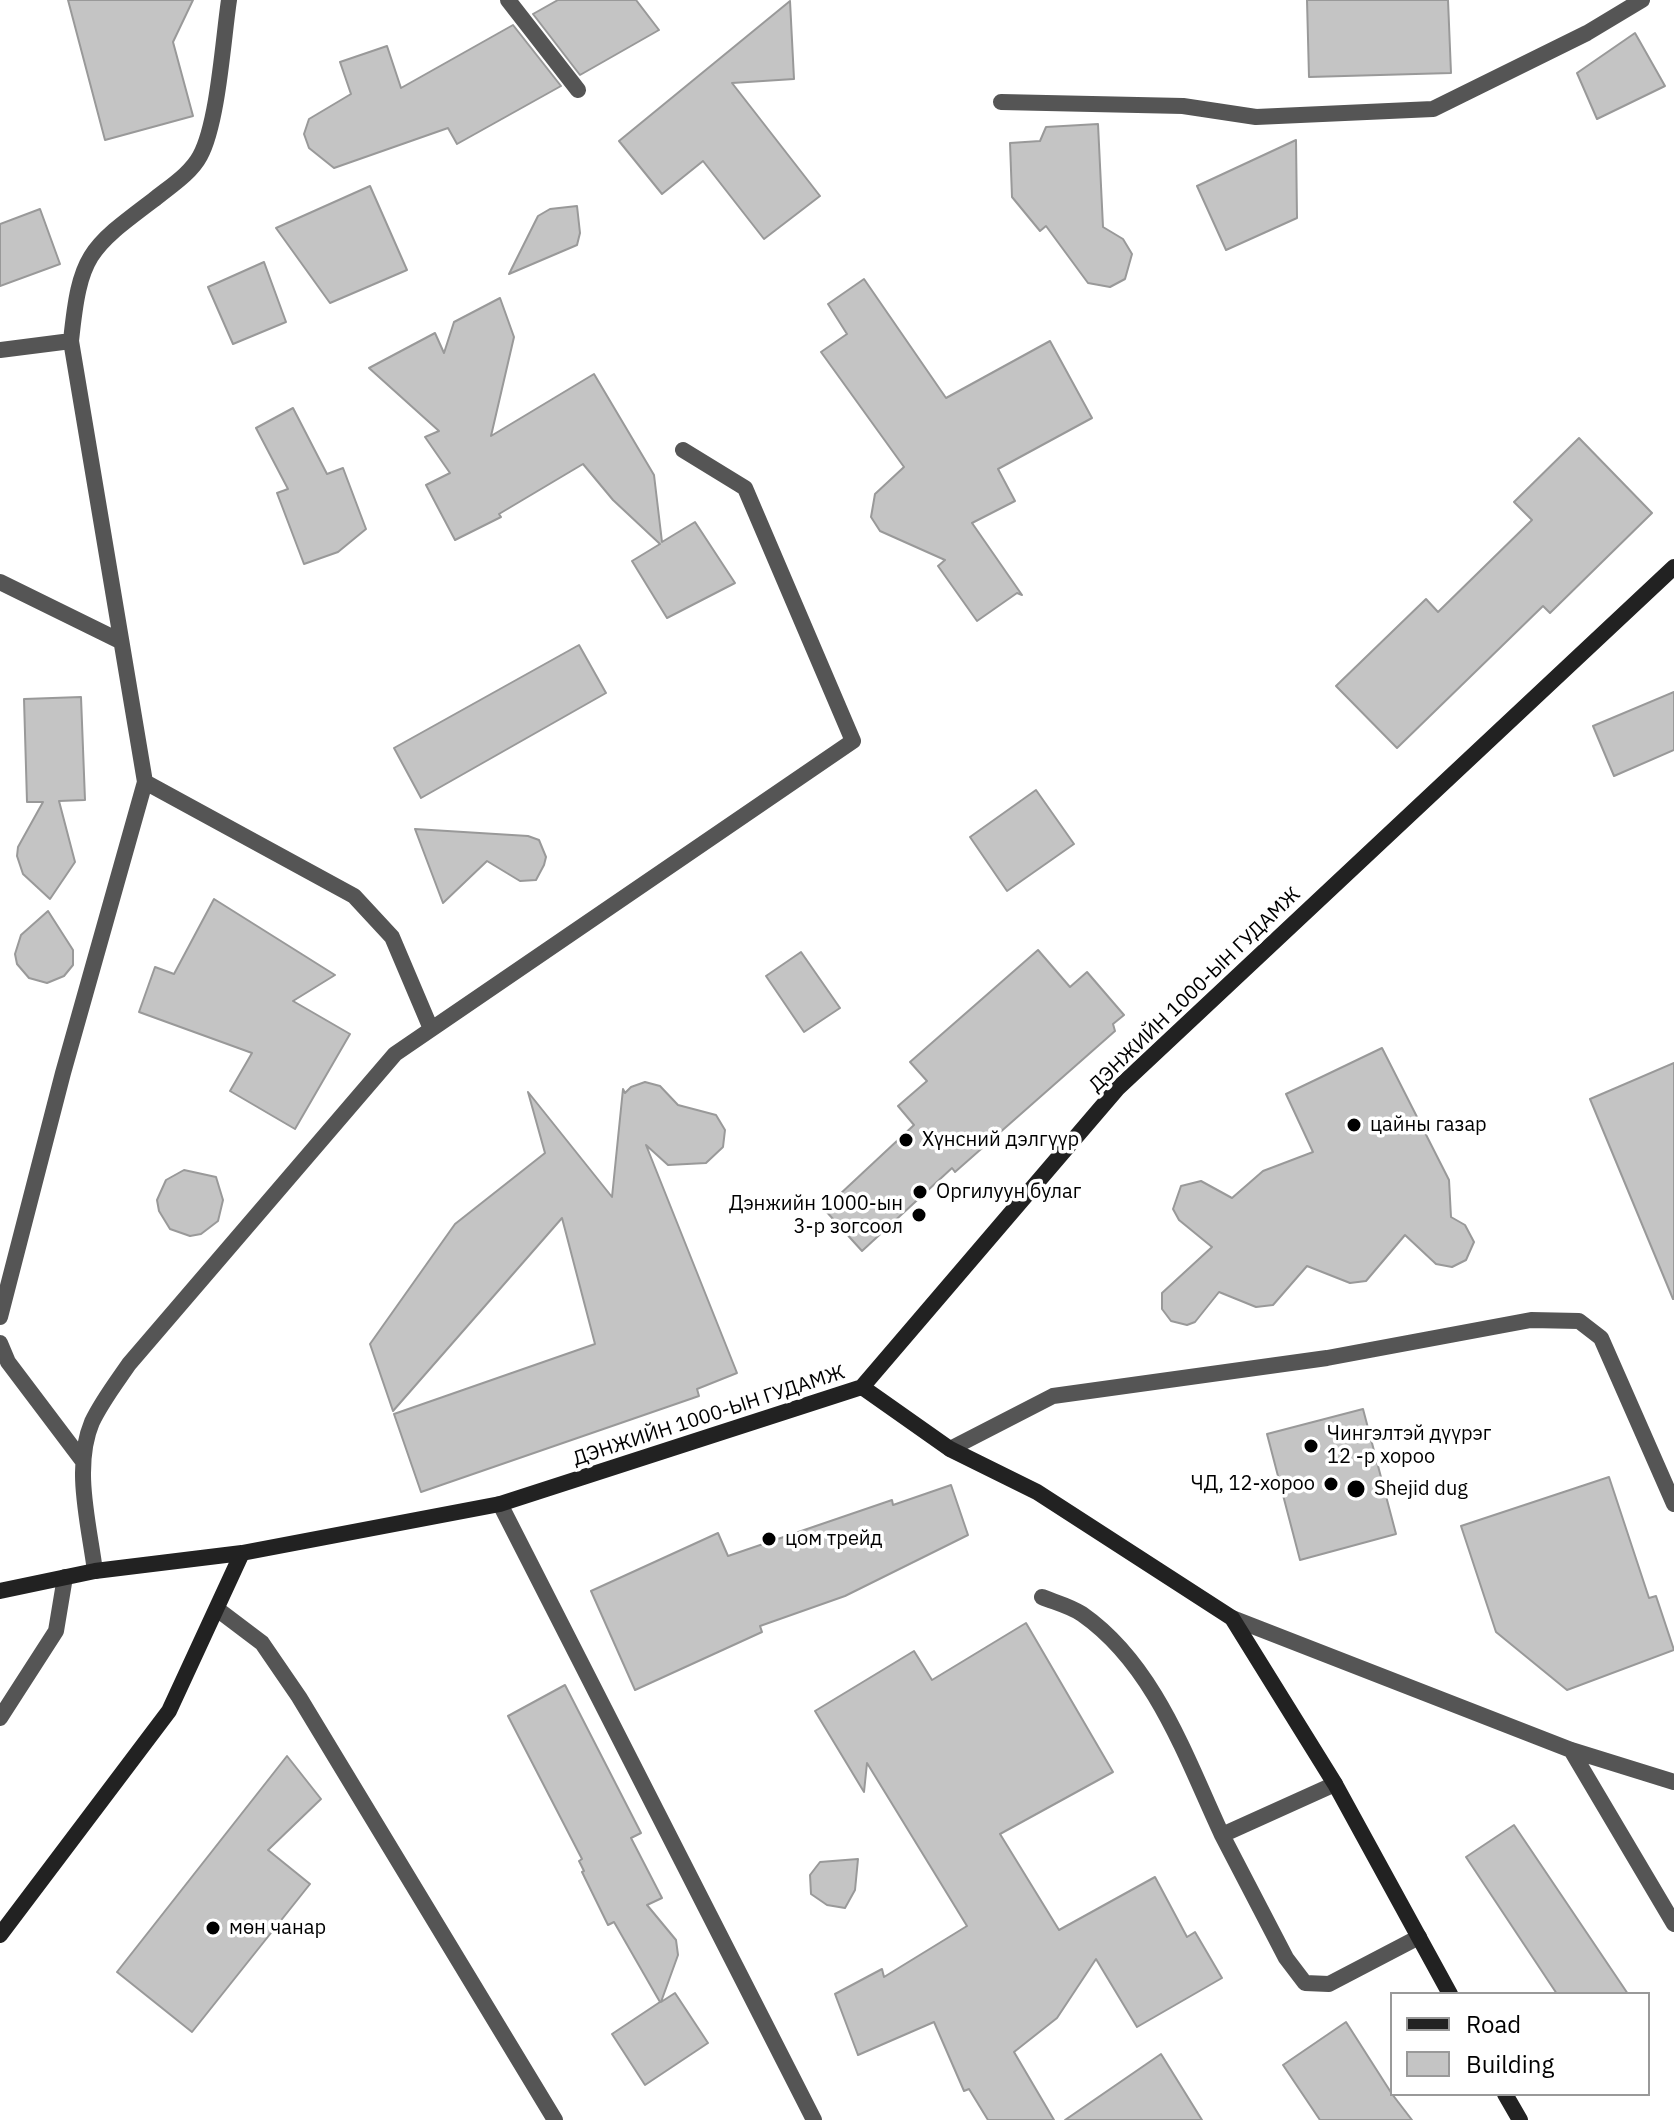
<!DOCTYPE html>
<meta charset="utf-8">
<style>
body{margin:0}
#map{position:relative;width:1674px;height:2120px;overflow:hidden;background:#fff;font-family:"IBM Plex Sans",sans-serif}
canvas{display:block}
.legend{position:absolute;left:1390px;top:1992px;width:260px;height:104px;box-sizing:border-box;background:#fff;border:2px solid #999;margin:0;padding:10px 14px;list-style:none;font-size:24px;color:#000}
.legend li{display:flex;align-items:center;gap:16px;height:40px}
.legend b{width:40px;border:2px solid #999}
</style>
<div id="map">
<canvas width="1674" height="2120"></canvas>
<ul class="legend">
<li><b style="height:10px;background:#222"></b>Road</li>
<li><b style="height:22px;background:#c4c4c4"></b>Building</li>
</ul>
</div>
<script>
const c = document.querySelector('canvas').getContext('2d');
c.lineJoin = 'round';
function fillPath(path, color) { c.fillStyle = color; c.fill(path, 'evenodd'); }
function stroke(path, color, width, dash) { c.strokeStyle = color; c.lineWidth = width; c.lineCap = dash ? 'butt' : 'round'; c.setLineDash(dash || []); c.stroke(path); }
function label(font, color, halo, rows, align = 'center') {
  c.font = font + ' "IBM Plex Sans",sans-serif'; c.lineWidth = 7; c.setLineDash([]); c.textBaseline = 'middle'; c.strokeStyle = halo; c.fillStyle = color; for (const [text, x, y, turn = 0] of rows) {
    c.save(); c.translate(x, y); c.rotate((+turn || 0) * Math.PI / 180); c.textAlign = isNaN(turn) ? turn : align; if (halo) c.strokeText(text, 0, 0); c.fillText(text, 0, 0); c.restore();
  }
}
const building = new Path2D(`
 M 68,0 L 193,0 L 173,42 L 193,116 L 105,140 Z
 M 558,0 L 636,0 L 659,30 L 580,75 L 533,14 Z
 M 1307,0 L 1448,0 L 1451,73 L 1309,77 Z
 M 790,1 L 794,79 L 732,83 L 820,196 L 764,239 L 703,161 L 662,194 L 619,141 Z
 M 513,25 L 561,86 L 457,144 L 448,128 L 334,168 L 309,148 L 304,134 L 309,119 L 351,94 L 340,62 L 387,46 L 401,88 Z
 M 1635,33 L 1665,86 L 1597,119 L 1577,73 Z
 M 1098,124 L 1103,227 L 1123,239 L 1132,254 L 1125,279 L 1110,287 L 1088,283 L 1046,226 L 1040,231 L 1012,197 L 1010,143 L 1040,141 L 1046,127 Z
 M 1296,140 L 1297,218 L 1226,250 L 1197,186 Z
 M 370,186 L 407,270 L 330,303 L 276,228 Z
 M 577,206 L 580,233 L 577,245 L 509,274 L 538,216 L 550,209 Z
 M 40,209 L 60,264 L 0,286 L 0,224 Z
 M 264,262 L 286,322 L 233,344 L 208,287 Z
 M 864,279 L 946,398 L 1050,341 L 1092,418 L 998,469 L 1015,501 L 972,523 L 1022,595 L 1017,593 L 977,621 L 938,566 L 945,560 L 880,531 L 871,517 L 875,494 L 904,467 L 821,352 L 847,334 L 828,304 Z
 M 500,298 L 514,337 L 491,436 L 594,374 L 654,475 L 662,542 L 695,522 L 735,583 L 667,618 L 632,561 L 660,544 L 613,500 L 583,464 L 499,514 L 501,517 L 455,540 L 426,485 L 450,473 L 425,437 L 439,431 L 369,368 L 435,333 L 444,353 L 454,322 Z
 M 293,408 L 327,474 L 343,468 L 366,529 L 338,552 L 304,564 L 277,493 L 288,489 L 256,428 Z
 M 1579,438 L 1652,513 L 1550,613 L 1543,606 L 1397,748 L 1336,686 L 1426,599 L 1438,612 L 1532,520 L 1514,502 Z
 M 579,645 L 606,693 L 421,798 L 394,748 Z
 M 1674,692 L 1674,750 L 1614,776 L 1593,726 Z
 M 81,697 L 85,800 L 59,801 L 75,862 L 50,899 L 23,874 L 17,856 L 18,847 L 43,802 L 27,802 L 24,699 Z
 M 1036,790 L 1074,844 L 1007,891 L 970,837 Z
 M 415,829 L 528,836 L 539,840 L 546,857 L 544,865 L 536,880 L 520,881 L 487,861 L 443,903 Z
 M 214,899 L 335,975 L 293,1001 L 350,1034 L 295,1129 L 230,1091 L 252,1053 L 139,1012 L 155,967 L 174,974 Z
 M 48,911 L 73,950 L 73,965 L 64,976 L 47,983 L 29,978 L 17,964 L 15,954 L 21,935 Z
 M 1038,950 L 1070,987 L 1087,972 L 1124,1015 L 1113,1024 L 1115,1031 L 955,1172 L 952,1168 L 862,1251 L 824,1209 L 914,1125 L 898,1106 L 927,1081 L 910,1062 Z
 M 801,952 L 840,1008 L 804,1032 L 766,976 Z
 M 1382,1048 L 1449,1180 L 1451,1217 L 1465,1225 L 1474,1242 L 1466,1260 L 1452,1267 L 1436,1264 L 1405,1235 L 1366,1281 L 1350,1283 L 1307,1266 L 1273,1305 L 1256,1307 L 1219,1292 L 1195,1322 L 1187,1325 L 1171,1321 L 1162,1309 L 1162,1293 L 1212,1247 L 1179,1220 L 1173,1209 L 1181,1186 L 1201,1181 L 1232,1198 L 1263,1171 L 1313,1152 L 1286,1094 Z
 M 1674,1063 L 1674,1299 L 1673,1299 L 1590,1099 Z
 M 645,1082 L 660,1086 L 678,1105 L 716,1115 L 725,1130 L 723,1147 L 706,1163 L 668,1165 L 646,1145 L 737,1373 L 697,1389 L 699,1396 L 421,1492 L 394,1414 L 595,1344 L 562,1218 L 393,1411 L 370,1344 L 455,1224 L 545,1153 L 528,1092 L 612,1197 L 623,1089 L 625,1093 L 631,1087 Z
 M 184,1170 L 216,1177 L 223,1200 L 218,1221 L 201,1234 L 190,1236 L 170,1229 L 159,1211 L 157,1200 L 166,1180 Z
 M 1363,1409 L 1396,1534 L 1300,1560 L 1267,1434 Z
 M 1609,1477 L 1649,1598 L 1656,1596 L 1674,1650 L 1567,1690 L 1496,1632 L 1461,1526 Z
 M 951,1485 L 968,1535 L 845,1596 L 760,1626 L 762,1632 L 635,1690 L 591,1591 L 718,1533 L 728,1556 L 892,1500 L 893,1505 Z
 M 1026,1623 L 1113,1772 L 1000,1834 L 1059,1930 L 1155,1877 L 1187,1937 L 1195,1932 L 1222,1978 L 1137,2027 L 1096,1959 L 1057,2018 L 1014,2052 L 1054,2120 L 988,2120 L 969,2089 L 964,2091 L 934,2022 L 858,2055 L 835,1994 L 882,1969 L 884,1977 L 967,1926 L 867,1763 L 864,1792 L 815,1711 L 914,1651 L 932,1680 Z
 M 565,1685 L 641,1833 L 631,1838 L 662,1898 L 647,1905 L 676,1940 L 678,1955 L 661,2002 L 675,1993 L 708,2043 L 645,2085 L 612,2034 L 660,2002 L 614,1922 L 608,1925 L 582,1872 L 584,1871 L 579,1861 L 582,1859 L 508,1716 Z
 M 287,1756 L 321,1799 L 268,1850 L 310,1884 L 192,2032 L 117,1972 Z
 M 1514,1825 L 1628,1994 L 1557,1994 L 1466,1857 Z
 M 858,1859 L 855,1890 L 845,1908 L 827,1905 L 811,1894 L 810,1875 L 820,1862 Z
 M 1346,2022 L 1392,2094 L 1412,2120 L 1320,2120 L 1283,2065 Z
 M 1161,2054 L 1202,2120 L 1065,2120 Z`);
fillPath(building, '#c4c4c4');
stroke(building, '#999', 2);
stroke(new Path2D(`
 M 950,1449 L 1053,1396 L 1327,1358 L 1531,1320 L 1579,1321 L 1601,1338 L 1674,1504
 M 1042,1597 C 1054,1602 1070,1606 1082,1614 C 1155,1665 1186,1758 1222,1835 L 1335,1784
 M 1232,1618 L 1571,1750 L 1674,1782
 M 1571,1750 L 1674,1924
 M 1222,1835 L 1286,1958 L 1305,1983 L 1329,1984 L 1419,1937`), '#555', 16);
stroke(new Path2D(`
 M 508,0 L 578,90
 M 1001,102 L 1183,106 L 1256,117 L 1433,109 L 1587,33 L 1642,0
 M 0,350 L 71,341
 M 0,582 L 120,641
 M 145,782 L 354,896 L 392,937 L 431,1029
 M 0,1317 L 63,1073 L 145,782 L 71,341 C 80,254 88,249 156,198 C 171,186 191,173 200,156 C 218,123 223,40 229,0
 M 0,1343 L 8,1362 L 82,1460
 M 500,1504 L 814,2120
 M 95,1571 C 89,1524 73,1467 92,1422 C 102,1401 116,1383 129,1364 L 395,1054 L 853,741 L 745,488 L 683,450
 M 217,1609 L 262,1643 L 299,1697 L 555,2120
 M 0,1718 L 56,1631 L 65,1577`), '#555', 16);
stroke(new Path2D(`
 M 862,1387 L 950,1449 L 1037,1492 L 1232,1618 L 1335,1784 L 1450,1994
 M 0,1591 L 95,1571 L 242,1553 L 500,1504 L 862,1387 L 1117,1089 L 1674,567
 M 0,1935 L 169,1711 L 242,1553
 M 1505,2094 L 1520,2120`), '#222', 16);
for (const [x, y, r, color] of [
 [1354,1125,8,"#000"],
 [906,1140,8,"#000"],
 [920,1192,8,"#000"],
 [919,1215,8,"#000"],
 [1311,1446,8,"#000"],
 [1331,1484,8,"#000"],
 [1356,1489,10,"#000"],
 [769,1539,8,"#000"],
 [213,1928,8,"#000"]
]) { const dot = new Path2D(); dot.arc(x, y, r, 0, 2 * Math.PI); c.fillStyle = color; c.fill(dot); stroke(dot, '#fff', 3); }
label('20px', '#000', '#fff', [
 ["ДЭНЖИЙН 1000-ЫН ГУДАМЖ",1195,990,-44],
 ["ДЭНЖИЙН 1000-ЫН ГУДАМЖ",709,1416,-18]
]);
label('20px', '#000', '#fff', [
 ["цайны газар",1370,1125],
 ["Хүнсний дэлгүүр",922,1140],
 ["Оргилуун булаг",936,1192],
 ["Дэнжийн 1000-ын",903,1204,"right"],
 ["3-р зогсоол",903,1227,"right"],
 ["Чингэлтэй дүүрэг",1327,1434],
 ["12 -р хороо",1327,1457],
 ["ЧД, 12-хороо",1315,1484,"right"],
 ["Shejid dug",1374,1489],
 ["цом трейд",785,1539],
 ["мөн чанар",229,1928]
], 'left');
</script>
